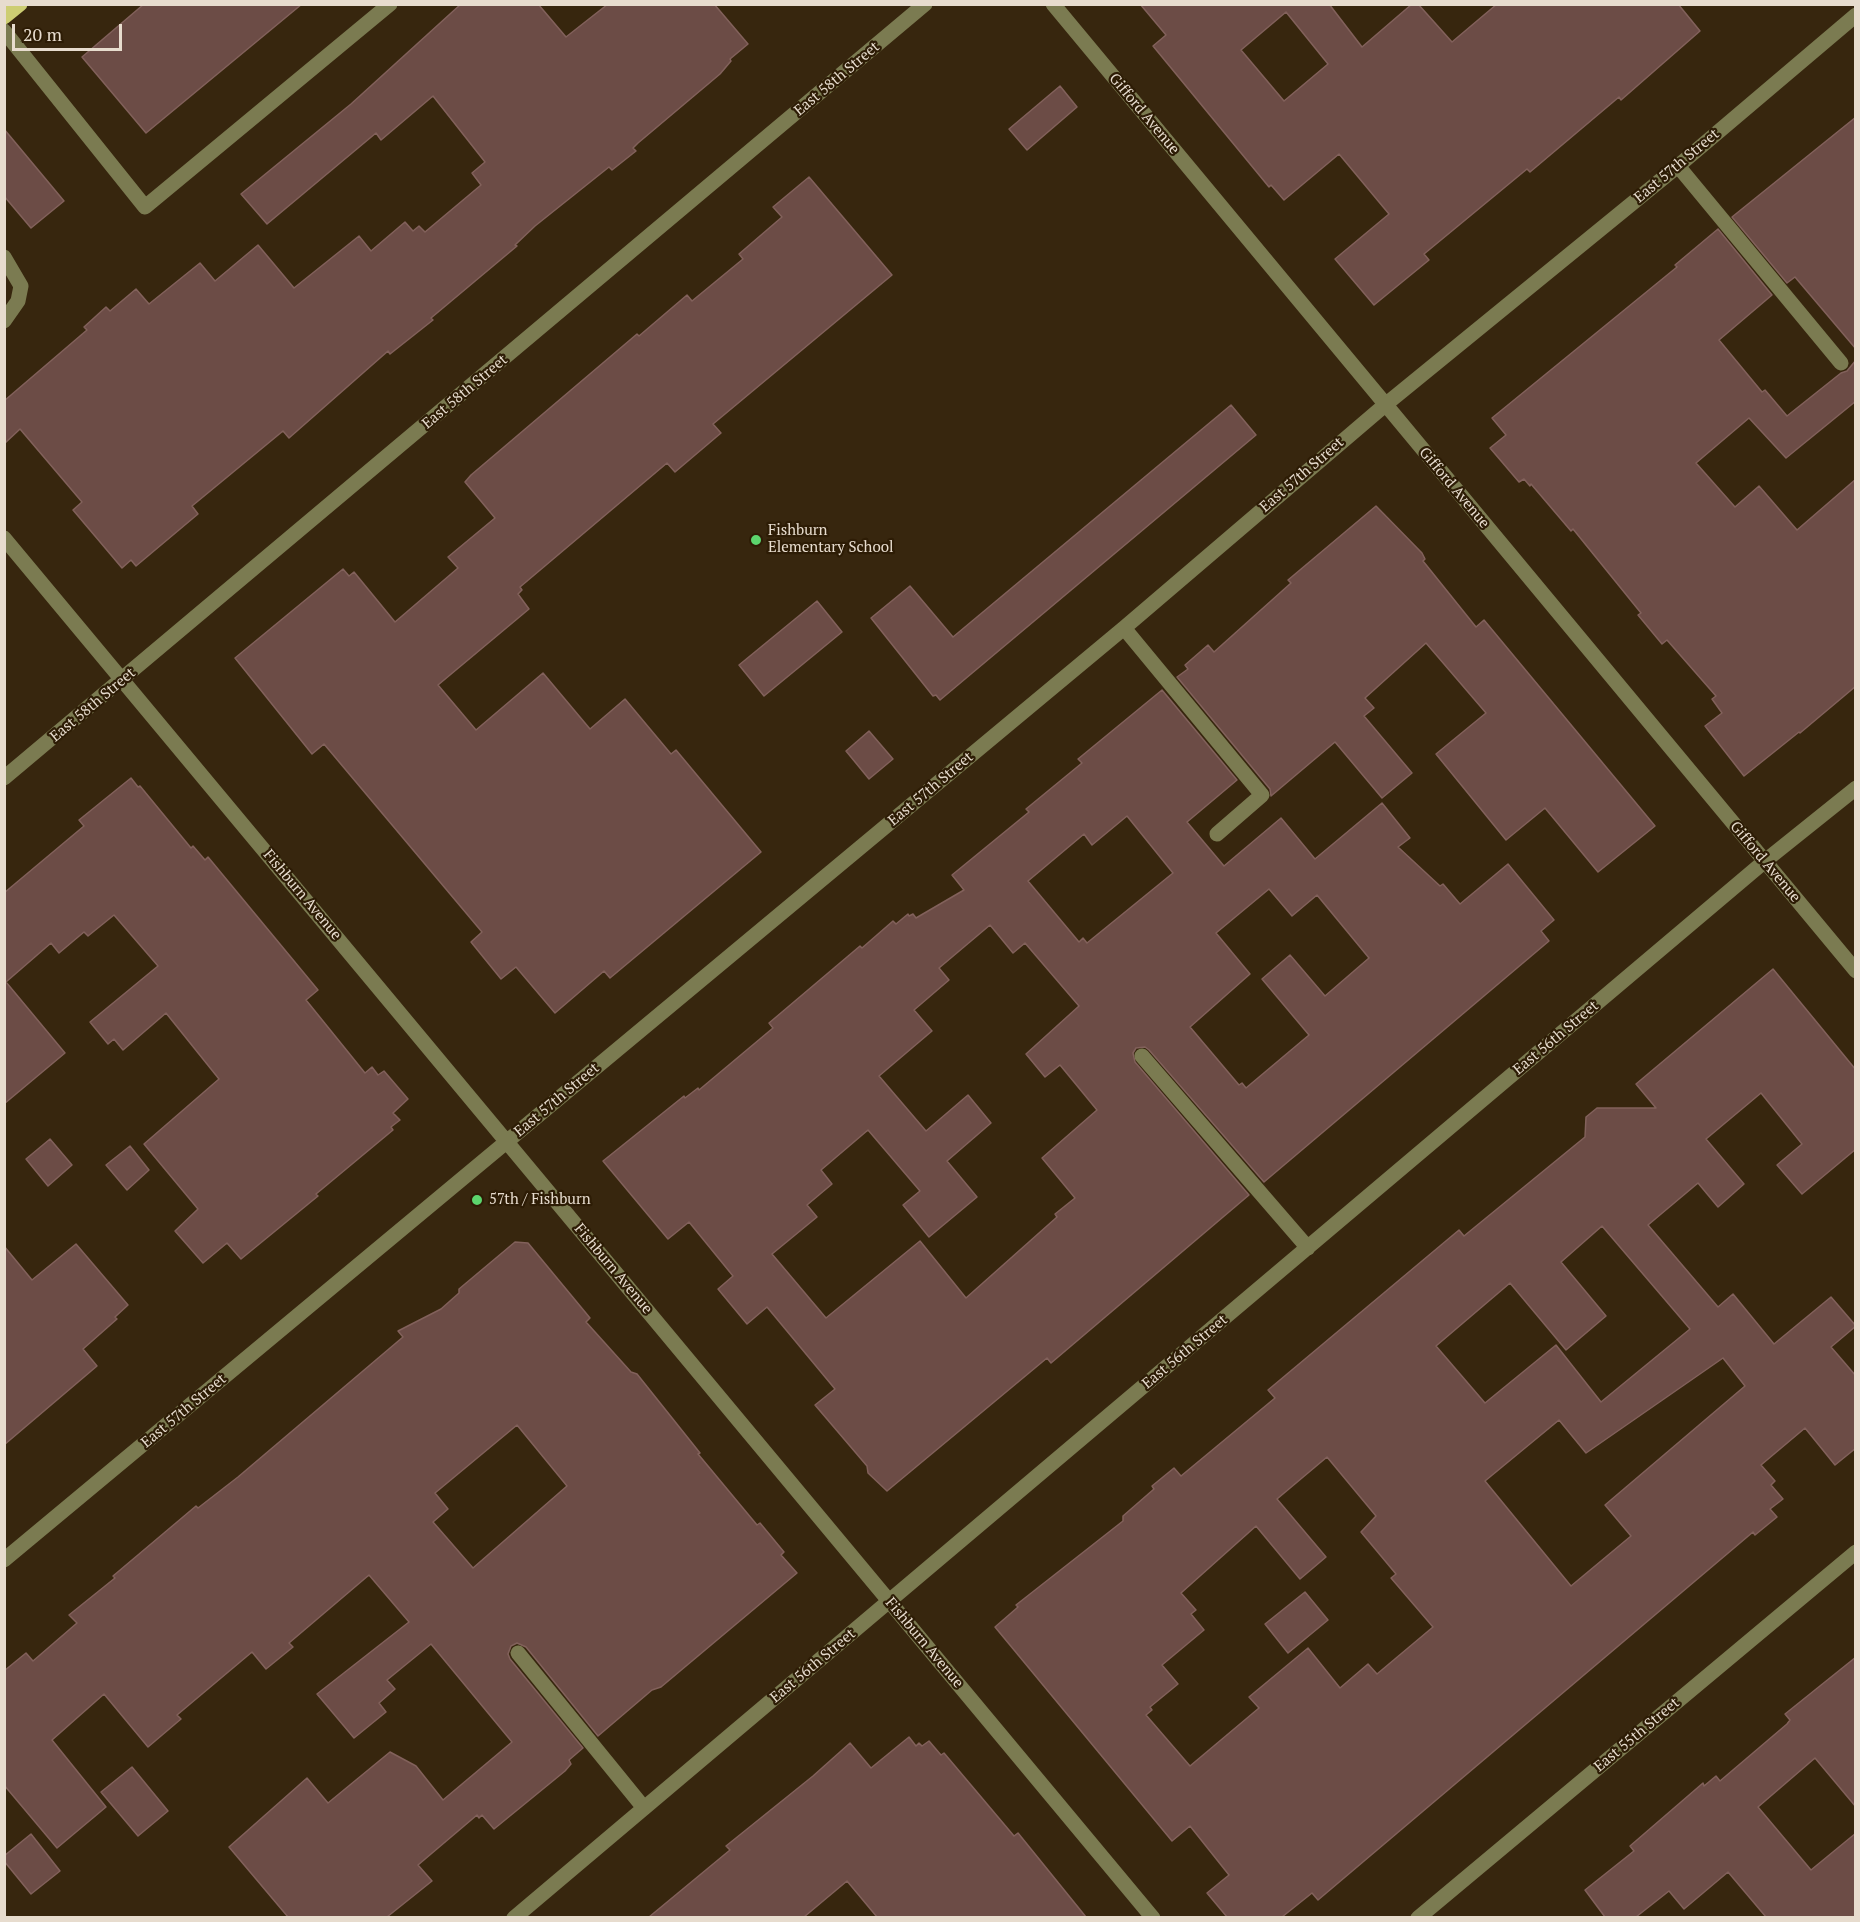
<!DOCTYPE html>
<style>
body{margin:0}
#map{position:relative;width:1860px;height:1922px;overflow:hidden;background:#37260e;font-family:"PT Serif",serif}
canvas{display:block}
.frame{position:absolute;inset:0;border:6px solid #e7dcce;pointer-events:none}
.scale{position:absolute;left:12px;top:24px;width:110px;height:27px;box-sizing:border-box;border:3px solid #e7dcce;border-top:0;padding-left:8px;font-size:18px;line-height:21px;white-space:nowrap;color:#e7dcce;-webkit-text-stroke:4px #2d1c05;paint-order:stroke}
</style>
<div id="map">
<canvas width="1860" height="1922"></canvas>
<div class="frame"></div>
<div class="scale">20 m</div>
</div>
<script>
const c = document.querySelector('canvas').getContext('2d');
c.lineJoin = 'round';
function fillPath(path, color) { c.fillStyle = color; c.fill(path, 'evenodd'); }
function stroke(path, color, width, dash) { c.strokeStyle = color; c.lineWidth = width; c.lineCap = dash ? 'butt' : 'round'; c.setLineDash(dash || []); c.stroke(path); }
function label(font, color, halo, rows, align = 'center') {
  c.font = font + ' "PT Serif",serif'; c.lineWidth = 4.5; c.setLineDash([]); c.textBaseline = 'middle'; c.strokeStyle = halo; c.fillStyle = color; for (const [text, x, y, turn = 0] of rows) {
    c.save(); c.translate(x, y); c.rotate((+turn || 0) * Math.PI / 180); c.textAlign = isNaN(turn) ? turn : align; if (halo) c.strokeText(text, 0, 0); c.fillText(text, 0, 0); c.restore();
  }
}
const building = new Path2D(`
 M 144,4 L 302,4 L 146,133 L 82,57 Z
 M 461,4 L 538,4 L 566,37 L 608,4 L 714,4 L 748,44 L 730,59 L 731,61 L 720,74 L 638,143 L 633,148 L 636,151 L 612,170 L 609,167 L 535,226 L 515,245 L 517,246 L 431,318 L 433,320 L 390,354 L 388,351 L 289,438 L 283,431 L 192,506 L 198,514 L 136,566 L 131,560 L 122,568 L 73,510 L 82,502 L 20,429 L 4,444 L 4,401 L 87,330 L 84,327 L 106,307 L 110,311 L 136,289 L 149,304 L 200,263 L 215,281 L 258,245 L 294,288 L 359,236 L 371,251 L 405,222 L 413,231 L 419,226 L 425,232 L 481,185 L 472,173 L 485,162 L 433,96 L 381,140 L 376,133 L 267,224 L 241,194 L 351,104 Z
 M 1140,4 L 1329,4 L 1362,47 L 1412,4 L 1418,4 L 1452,42 L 1497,4 L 1678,4 L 1700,31 L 1621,100 L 1619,97 L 1530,172 L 1527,169 L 1424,254 L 1429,260 L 1374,305 L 1335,259 L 1389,214 L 1339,154 L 1284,200 L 1271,185 L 1269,187 L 1153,46 L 1166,35 ZM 1286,12 L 1328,64 L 1284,101 L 1241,50 Z
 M 1060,86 L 1077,107 L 1027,150 L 1009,129 Z
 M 1856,117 L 1856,349 L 1795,277 L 1787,283 L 1732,217 Z
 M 4,129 L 64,201 L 31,228 L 4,196 Z
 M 809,177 L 892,275 L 713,424 L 721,433 L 675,472 L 667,463 L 520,587 L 522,590 L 518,594 L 529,609 L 438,685 L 476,730 L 543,673 L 590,729 L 625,699 L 671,754 L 676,750 L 761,852 L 610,978 L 604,971 L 555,1013 L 516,967 L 501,979 L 471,942 L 482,932 L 324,744 L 312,754 L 235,658 L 343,569 L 349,576 L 354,572 L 395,622 L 458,568 L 448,557 L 495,518 L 465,482 L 471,475 L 637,334 L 639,336 L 687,295 L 692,301 L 743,259 L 739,254 L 782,217 L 773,207 Z
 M 1718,229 L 1772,295 L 1719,340 L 1762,392 L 1765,390 L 1787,416 L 1841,373 L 1847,371 L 1856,360 L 1856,401 L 1786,458 L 1749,418 L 1696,463 L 1735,507 L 1759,486 L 1797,530 L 1856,479 L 1856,686 L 1800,733 L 1799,732 L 1744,776 L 1705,726 L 1722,713 L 1712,699 L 1716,696 L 1667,640 L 1662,644 L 1638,615 L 1641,613 L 1573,529 L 1571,531 L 1531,484 L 1530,486 L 1524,479 L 1519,482 L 1490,448 L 1506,435 L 1492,418 L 1677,267 L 1675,265 Z
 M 1231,405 L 1256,435 L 940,700 L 936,695 L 933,696 L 871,618 L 910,586 L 953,637 Z
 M 1376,506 L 1422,553 L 1425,559 L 1423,561 L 1476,627 L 1484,620 L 1655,826 L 1598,872 L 1545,808 L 1506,840 L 1436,754 L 1486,713 L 1426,643 L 1365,698 L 1374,708 L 1364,716 L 1412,773 L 1382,798 L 1335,742 L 1271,796 L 1270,789 L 1177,677 L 1188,669 L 1185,665 L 1208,645 L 1214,652 L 1291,583 L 1288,580 Z
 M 817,601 L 842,632 L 764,696 L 739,665 Z
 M 1162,690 L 1237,780 L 1187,822 L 1224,866 L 1281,818 L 1315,859 L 1382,803 L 1410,838 L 1398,847 L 1440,886 L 1443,884 L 1460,904 L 1508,864 L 1554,920 L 1541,931 L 1549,941 L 1264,1182 L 1149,1050 L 1145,1047 L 1136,1048 L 1133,1053 L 1135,1062 L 1249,1195 L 1051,1363 L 1047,1358 L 887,1491 L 868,1473 L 867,1466 L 815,1405 L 835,1389 L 767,1307 L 747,1324 L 718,1289 L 733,1276 L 689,1222 L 668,1239 L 603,1161 L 684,1096 L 685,1098 L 698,1088 L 699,1090 L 773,1028 L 769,1023 L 860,946 L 862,948 L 893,921 L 896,924 L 908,914 L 909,916 L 913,914 L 916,918 L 964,890 L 952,875 L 1029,812 L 1026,809 L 1082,763 L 1078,759 ZM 1127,816 L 1173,873 L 1087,943 L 1083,938 L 1079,942 L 1028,881 L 1084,834 L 1092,845 ZM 1269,889 L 1292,916 L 1317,895 L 1369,958 L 1325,996 L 1290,955 L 1262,979 L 1309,1035 L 1246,1088 L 1242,1083 L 1239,1085 L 1190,1027 L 1250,974 L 1216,933 ZM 990,925 L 1013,953 L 1025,943 L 1079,1006 L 1026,1054 L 1045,1077 L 1060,1065 L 1097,1110 L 1042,1158 L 1075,1198 L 1055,1214 L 1057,1217 L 966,1298 L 920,1241 L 826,1318 L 772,1254 L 817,1217 L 807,1205 L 832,1184 L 821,1170 L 868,1130 L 920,1191 L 903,1205 L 929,1237 L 977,1197 L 947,1161 L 991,1123 L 968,1095 L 926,1131 L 879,1076 L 932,1031 L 914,1010 L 949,980 L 939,968 Z
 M 869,731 L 893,759 L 869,779 L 846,751 Z
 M 131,778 L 138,787 L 140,786 L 191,848 L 193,846 L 205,860 L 208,857 L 318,990 L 306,1000 L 365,1073 L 372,1067 L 378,1075 L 384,1071 L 408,1099 L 393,1113 L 400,1120 L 391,1127 L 393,1130 L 316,1194 L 318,1196 L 241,1259 L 227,1243 L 203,1263 L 175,1231 L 198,1209 L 144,1144 L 219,1079 L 166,1013 L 123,1050 L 114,1039 L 108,1044 L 90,1022 L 158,966 L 114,915 L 88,936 L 84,932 L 59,953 L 51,943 L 6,982 L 65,1053 L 4,1104 L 4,893 L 84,826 L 79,820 Z
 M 1773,969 L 1856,1070 L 1856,1149 L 1802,1194 L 1777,1165 L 1802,1144 L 1761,1093 L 1706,1139 L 1744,1184 L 1718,1207 L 1698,1183 L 1648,1225 L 1718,1307 L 1733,1294 L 1774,1344 L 1831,1297 L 1856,1326 L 1831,1347 L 1856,1376 L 1856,1448 L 1835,1465 L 1805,1428 L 1761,1465 L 1775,1481 L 1771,1485 L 1783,1499 L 1770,1509 L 1777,1517 L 1755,1535 L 1753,1532 L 1318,1900 L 1312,1893 L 1282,1917 L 1227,1917 L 1207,1893 L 1229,1875 L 1190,1826 L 1172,1841 L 995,1627 L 1018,1607 L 1016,1605 L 1123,1521 L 1123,1516 L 1154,1489 L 1152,1486 L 1174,1468 L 1181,1476 L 1275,1398 L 1268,1390 L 1459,1230 L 1464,1236 L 1585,1137 L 1586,1117 L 1597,1108 L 1656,1108 L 1636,1084 ZM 1602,1226 L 1690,1329 L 1601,1402 L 1556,1345 L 1485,1403 L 1436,1346 L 1510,1283 L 1566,1350 L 1606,1316 L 1561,1262 ZM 1723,1358 L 1745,1386 L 1605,1505 L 1631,1536 L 1571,1586 L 1485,1481 L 1559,1420 L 1586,1453 ZM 1327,1457 L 1376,1516 L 1361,1532 L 1396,1574 L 1391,1578 L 1433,1627 L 1377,1674 L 1368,1664 L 1340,1688 L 1308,1648 L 1249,1697 L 1259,1708 L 1190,1766 L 1146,1715 L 1152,1710 L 1150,1707 L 1178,1684 L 1162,1665 L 1204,1630 L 1191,1614 L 1196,1610 L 1181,1593 L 1256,1526 L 1300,1579 L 1326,1557 L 1277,1499 Z
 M 50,1139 L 72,1165 L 48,1186 L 26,1159 Z
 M 130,1146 L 149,1170 L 127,1190 L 106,1165 Z
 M 515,1242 L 528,1243 L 590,1318 L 586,1322 L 631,1372 L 637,1374 L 700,1453 L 698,1454 L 757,1525 L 760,1523 L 784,1552 L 781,1555 L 797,1573 L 661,1687 L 652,1690 L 598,1736 L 526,1647 L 517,1643 L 511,1646 L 508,1654 L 510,1659 L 583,1748 L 569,1760 L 571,1764 L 565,1771 L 494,1829 L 482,1815 L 479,1818 L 477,1815 L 418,1865 L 432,1881 L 387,1917 L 288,1917 L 229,1847 L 307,1778 L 328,1803 L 390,1752 L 416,1766 L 443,1800 L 512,1742 L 431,1644 L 387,1680 L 395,1689 L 379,1703 L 386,1712 L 354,1738 L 317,1694 L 409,1622 L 369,1575 L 289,1643 L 293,1647 L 266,1669 L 252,1652 L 177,1715 L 181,1719 L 148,1747 L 104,1694 L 52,1740 L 106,1807 L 57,1848 L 4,1785 L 4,1671 L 26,1653 L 33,1661 L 77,1623 L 69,1615 L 115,1578 L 113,1576 L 196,1506 L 198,1508 L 238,1477 L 403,1337 L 398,1331 L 441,1309 L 459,1293 L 459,1289 ZM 517,1425 L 567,1486 L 473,1568 L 433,1522 L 448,1509 L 435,1493 Z
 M 76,1244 L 128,1305 L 115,1317 L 117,1319 L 83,1349 L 97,1366 L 4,1445 L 4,1246 L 32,1280 Z
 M 1305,1592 L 1328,1620 L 1288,1653 L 1265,1624 Z
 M 1856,1657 L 1856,1807 L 1815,1758 L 1758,1807 L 1811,1870 L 1856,1833 L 1856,1917 L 1766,1917 L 1728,1872 L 1684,1909 L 1669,1891 L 1636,1917 L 1605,1917 L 1585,1890 L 1634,1851 L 1630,1846 L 1703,1783 L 1704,1786 L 1716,1776 L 1720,1781 L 1787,1724 L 1790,1720 L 1785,1714 Z
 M 909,1737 L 916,1746 L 919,1743 L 922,1746 L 929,1741 L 941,1755 L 944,1753 L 1014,1836 L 1018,1833 L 1086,1917 L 877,1917 L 847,1881 L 804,1917 L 649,1917 L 730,1850 L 726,1846 L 813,1776 L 850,1743 L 871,1768 Z
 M 132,1767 L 168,1811 L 138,1836 L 101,1792 Z
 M 31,1834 L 60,1871 L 31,1894 L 4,1861 L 4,1856 Z`);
fillPath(building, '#6c4c46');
stroke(building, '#82615b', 1.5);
stroke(new Path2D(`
 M 1053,4 L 1856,971
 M 4,31 L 145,207 L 390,4
 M 1678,166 L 1841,363
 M 4,257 L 21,286 L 18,301 L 4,321
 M 4,538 L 1153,1918
 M 1124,628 L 1262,795 L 1217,834
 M 4,778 L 925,4
 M 1142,1056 L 1308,1248
 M 4,1560 L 1124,628 L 1385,405 L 1678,166 L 1856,15
 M 518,1653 L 644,1808
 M 514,1918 L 1765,861 L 1856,788
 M 1418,1918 L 1856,1552`), '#7b7b51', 15);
stroke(new Path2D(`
 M 4,17 L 20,4`), '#cdcd72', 15);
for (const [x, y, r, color] of [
 [756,540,6,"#5cd56d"],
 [477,1200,6,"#5cd56d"]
]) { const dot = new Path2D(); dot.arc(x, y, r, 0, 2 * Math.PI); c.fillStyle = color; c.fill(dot); stroke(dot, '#2d1c05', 2); }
label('15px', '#e7dcce', '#2d1c05', [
 ["East 58th Street",837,79,-40],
 ["Gifford Avenue",1144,114,50],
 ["East 57th Street",1677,166,-40],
 ["East 58th Street",465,392,-40],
 ["East 57th Street",1302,475,-41],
 ["Gifford Avenue",1454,488,50],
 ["East 58th Street",93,705,-40],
 ["East 57th Street",931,789,-40],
 ["Gifford Avenue",1765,862,50],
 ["Fishburn Avenue",302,895,50],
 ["East 56th Street",1556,1038,-40],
 ["East 57th Street",557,1100,-40],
 ["Fishburn Avenue",613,1269,50],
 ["East 56th Street",1185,1352,-40],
 ["East 57th Street",184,1411,-40],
 ["Fishburn Avenue",924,1643,50],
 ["East 56th Street",813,1666,-40],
 ["East 55th Street",1637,1735,-40]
]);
label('15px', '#e7dcce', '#2d1c05', [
 ["Fishburn",768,531],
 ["Elementary School",768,548],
 ["57th / Fishburn",489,1200]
], 'left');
</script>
